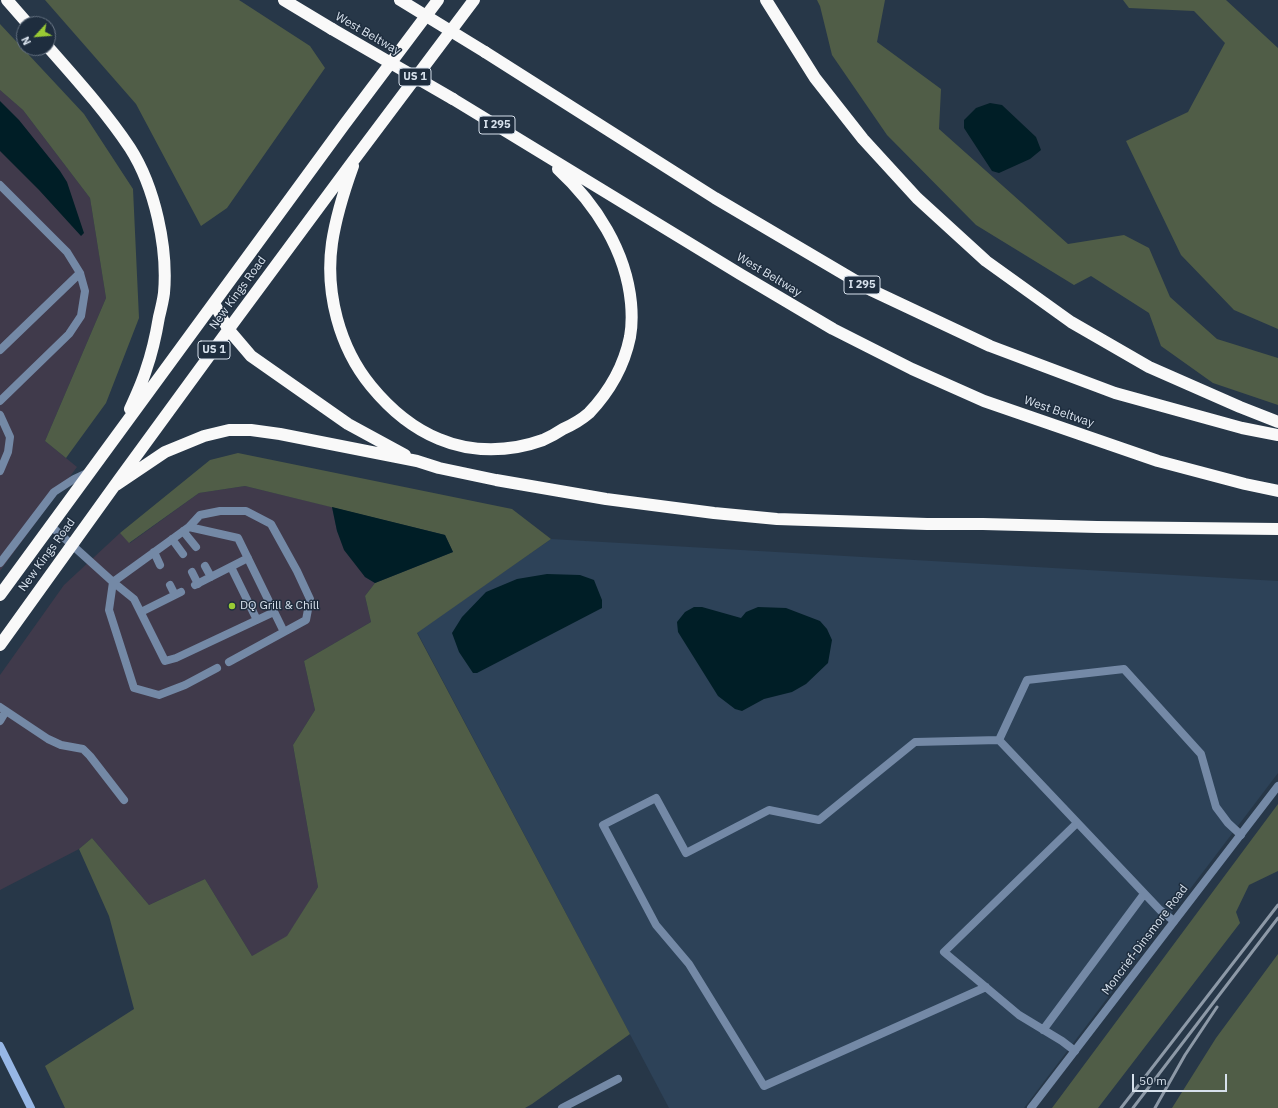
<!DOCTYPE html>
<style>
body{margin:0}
#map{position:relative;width:1278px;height:1108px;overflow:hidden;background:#273748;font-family:"IBM Plex Sans",sans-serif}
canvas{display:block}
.north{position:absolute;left:16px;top:16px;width:40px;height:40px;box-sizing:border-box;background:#1e2d3e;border:1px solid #687584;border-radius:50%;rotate:244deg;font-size:11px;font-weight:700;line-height:16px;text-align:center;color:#d7e1ec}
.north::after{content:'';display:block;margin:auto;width:14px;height:18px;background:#9acb34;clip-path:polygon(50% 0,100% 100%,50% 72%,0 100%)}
.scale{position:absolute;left:1132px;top:1074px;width:95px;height:18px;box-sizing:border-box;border:2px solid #d7e1ec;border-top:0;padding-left:5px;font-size:12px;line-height:14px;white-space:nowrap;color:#d7e1ec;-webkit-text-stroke:3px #1e2d3e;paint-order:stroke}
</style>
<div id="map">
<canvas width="1278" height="1108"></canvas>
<div class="north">N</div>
<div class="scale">50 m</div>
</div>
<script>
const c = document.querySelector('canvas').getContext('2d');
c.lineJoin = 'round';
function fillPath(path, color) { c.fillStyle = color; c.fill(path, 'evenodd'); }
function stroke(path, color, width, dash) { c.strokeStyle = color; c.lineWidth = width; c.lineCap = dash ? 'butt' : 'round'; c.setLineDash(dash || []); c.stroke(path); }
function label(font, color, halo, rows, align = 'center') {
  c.font = font + ' "IBM Plex Sans",sans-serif'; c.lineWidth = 3; c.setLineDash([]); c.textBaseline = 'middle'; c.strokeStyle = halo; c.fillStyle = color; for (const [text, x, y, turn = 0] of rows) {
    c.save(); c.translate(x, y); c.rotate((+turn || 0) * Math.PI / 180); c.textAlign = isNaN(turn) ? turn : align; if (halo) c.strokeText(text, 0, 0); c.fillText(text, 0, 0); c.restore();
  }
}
fillPath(new Path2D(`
 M 0,90 L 23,110 L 90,198 L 106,298 L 45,441 L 77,467 L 0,571 Z
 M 245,486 L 332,507 L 337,531 L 365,577 L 375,583 L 365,596 L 371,622 L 304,661 L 315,710 L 293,745 L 318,887 L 287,937 L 252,956 L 205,879 L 149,905 L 92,838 L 79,849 L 0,890 L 0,675 L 64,585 L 120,533 L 130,543 L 199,493 Z`), '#403a4b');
fillPath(new Path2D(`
 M 551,539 L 1278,581 L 1278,773 L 1024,1108 L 669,1108 L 417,632 Z`), '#2d4258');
fillPath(new Path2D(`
 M 45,0 L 239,0 L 310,46 L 325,68 L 227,208 L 201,226 L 136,104 Z
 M 817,0 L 885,0 L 877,42 L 941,89 L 939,129 L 1068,244 L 1124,235 L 1149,248 L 1170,297 L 1217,339 L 1278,358 L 1278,405 L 1213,383 L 1161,346 L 1149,313 L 1091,276 L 1074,285 L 976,225 L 887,135 L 832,55 L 820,6 Z
 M 1123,0 L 1226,0 L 1278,48 L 1278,329 L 1234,310 L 1181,255 L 1126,141 L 1188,112 L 1225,43 L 1194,11 L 1129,8 Z
 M 0,24 L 84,114 L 133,189 L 139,318 L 106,403 L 66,458 L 45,441 L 106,298 L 90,198 L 23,110 L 0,90 Z
 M 238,453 L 512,509 L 551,539 L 417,633 L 630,1034 L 532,1104 L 525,1108 L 65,1108 L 45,1066 L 134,1009 L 109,916 L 79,849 L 92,838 L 149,905 L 205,879 L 252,956 L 287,936 L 318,887 L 293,745 L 315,710 L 304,661 L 371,622 L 365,596 L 375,583 L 453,552 L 445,535 L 245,486 L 199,493 L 129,543 L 120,533 L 210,460 Z
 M 1278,804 L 1278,871 L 1249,885 L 1236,912 L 1240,923 L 1098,1108 L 1052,1108 Z
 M 1278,954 L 1278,1108 L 1172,1108 L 1216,1038 Z`), '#505d47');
fillPath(new Path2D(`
 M 0,101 L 19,120 L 60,171 L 67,182 L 84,233 L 81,236 L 39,190 L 0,151 Z
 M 990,103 L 1002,105 L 1036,137 L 1041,150 L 1030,159 L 999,173 L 992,171 L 964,128 L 964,120 L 976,108 Z
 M 332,507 L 445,535 L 453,552 L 375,583 L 365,577 L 344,550 L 337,531 Z
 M 547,574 L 580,575 L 594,580 L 602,600 L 602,608 L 477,673 L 473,673 L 459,652 L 452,633 L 462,617 L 486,592 L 517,579 Z
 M 694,607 L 702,607 L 741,618 L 746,612 L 758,607 L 786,608 L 820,621 L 827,629 L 832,640 L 828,663 L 806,684 L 792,692 L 764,699 L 742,711 L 735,709 L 718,696 L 678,632 L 677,622 L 685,612 Z`), '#001e26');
stroke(new Path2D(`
 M 0,185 L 67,252 L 80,273 L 85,291 L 81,316 L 69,334 L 0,401
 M 0,350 L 80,273
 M 0,415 L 10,437 L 8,452 L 0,471
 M 51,526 L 113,582 L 134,599 L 165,661 L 176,658 L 274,612
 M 189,527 L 200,515 L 220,511 L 246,511 L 271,524 L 297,571 L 310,599 L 306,620 L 229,662
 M 183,531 L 196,547
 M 172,539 L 183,554
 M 154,552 L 160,565
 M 0,563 L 54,492 L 74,479 L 89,472
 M 205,566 L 211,577
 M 231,567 L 257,620
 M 192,572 L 198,584
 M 170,585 L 175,595
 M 195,585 L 248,558
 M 141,612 L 181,592
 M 217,668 L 185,685 L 159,695 L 134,688 L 109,610 L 113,582 L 189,527 L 238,538 L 284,632
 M 0,707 L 48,739 L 61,745 L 83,749 L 90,756 L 124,800
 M 0,721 L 6,711
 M 1174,921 L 1160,910 L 999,740 L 1027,680 L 1124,669 L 1201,754 L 1216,807 L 1228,823 L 1241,835
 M 986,987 L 764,1086 L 689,964 L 656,925 L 603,825 L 656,798 L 686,853 L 769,810 L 819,820 L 915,742 L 999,740
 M 1043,1030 L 1144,894
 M 1075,1051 L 1062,1041 L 1019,1015 L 944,952 L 1077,823`), '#7489a6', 8);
stroke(new Path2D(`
 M 562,1108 L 618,1079
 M 1031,1108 L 1278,786`), '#7489a6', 8);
stroke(new Path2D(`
 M 0,1046 L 31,1108`), '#97b7e6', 8);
stroke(new Path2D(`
 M 7,0 L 28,24
 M 284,0 L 332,29
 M 766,0 L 815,78 L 863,139 L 917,198 L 986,261 L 1071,322 L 1149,367 L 1240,407 L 1278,422
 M 48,47 C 77,80 106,112 130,148 C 155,187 168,248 164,293 C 163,301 161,309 159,317 C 156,335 152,353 146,370 C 142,383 136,396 130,409
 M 485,52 L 715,198 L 871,290 L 990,346 L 1115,393 L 1242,428 L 1278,435
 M 453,99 L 740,274 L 833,329 L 912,369 L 984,401 L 1158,461 L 1245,484 L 1278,491
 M 353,166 C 344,191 336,216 332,243 C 325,292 339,347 371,386 C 389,408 412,428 439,439 C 472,453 510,452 543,440 C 550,437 557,433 563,429 C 572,425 581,420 589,413 C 609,392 624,366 630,337 C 632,326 632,314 631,303 C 626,251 596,204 558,169
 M 214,303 L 228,329 L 251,356 L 348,424 L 405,455
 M 116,485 L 165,452 L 204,436 L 229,430 L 251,430 L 280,434 L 417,461 L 439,468 L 496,480 L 606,499 L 714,513 L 777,519 L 927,524 L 983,524 L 1097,527 L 1278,529
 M 0,595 L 344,125 L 438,0
 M 0,645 C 155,428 313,213 474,0`), '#f9f9f9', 12);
stroke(new Path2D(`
 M 1121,1108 L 1278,905
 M 1133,1108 L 1278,918
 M 1155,1108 L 1185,1055 L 1217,1007`), '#8d99a7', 3);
stroke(new Path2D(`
 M 400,0 L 485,52
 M 332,29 L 453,99`), '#f9f9f9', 12);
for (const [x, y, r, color] of [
 [232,606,4,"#9acb34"]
]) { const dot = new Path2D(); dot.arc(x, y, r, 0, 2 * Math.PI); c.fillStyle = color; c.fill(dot); stroke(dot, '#1e2d3e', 1.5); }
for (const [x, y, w] of [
 [415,77,32],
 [497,125,36],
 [862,285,36],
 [214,350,32]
]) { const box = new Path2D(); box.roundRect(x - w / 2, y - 9, w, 18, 3); c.fillStyle = '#1e2d3e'; c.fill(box); stroke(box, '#d7e1ec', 1); }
label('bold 11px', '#d7e1ec', null, [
 ["US 1",415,77],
 ["I 295",497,125],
 ["I 295",862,285],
 ["US 1",214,350]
]);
label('12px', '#d7e1ec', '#1e2d3e', [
 ["West Beltway",368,34,30],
 ["West Beltway",769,275,31],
 ["New Kings Road",238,293,-54],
 ["West Beltway",1059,412,19],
 ["New Kings Road",47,555,-54],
 ["Moncrief-Dinsmore Road",1145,940,-53]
]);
label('12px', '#d7e1ec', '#1e2d3e', [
 ["DQ Grill & Chill",240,606]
], 'left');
</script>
